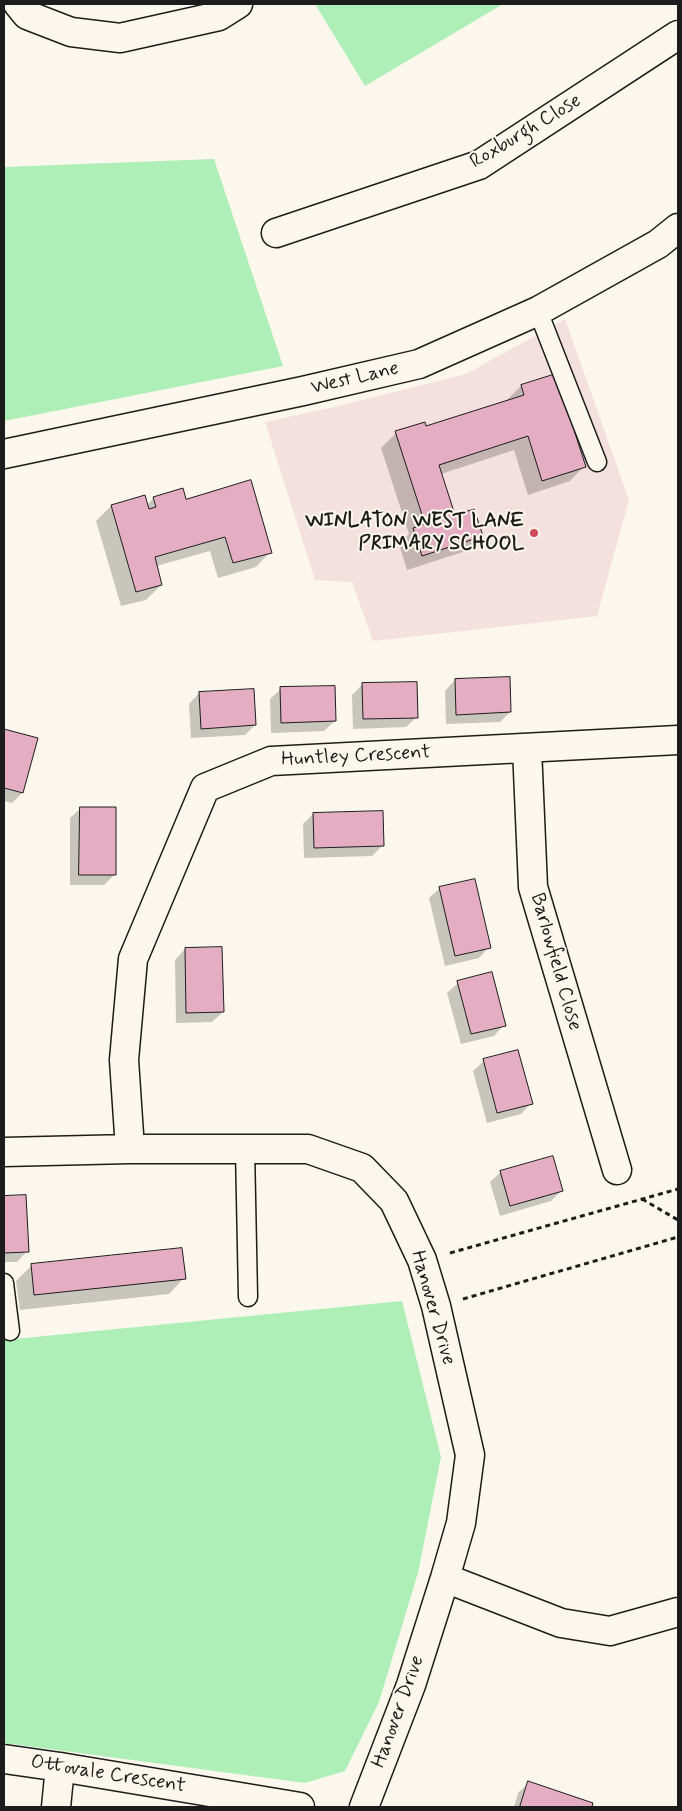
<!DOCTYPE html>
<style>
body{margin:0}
#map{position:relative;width:682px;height:1811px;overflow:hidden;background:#fbf7ec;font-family:Mynerve,sans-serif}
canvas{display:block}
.frame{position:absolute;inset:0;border:5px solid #1c1c1c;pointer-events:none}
</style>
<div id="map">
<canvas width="682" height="1811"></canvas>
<div class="frame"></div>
</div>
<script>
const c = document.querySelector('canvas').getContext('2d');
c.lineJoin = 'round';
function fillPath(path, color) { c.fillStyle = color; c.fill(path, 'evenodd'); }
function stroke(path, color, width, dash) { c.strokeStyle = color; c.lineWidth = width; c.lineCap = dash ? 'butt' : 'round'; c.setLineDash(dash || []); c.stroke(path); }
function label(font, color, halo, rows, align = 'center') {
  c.font = font + ' Mynerve,sans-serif'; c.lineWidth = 4; c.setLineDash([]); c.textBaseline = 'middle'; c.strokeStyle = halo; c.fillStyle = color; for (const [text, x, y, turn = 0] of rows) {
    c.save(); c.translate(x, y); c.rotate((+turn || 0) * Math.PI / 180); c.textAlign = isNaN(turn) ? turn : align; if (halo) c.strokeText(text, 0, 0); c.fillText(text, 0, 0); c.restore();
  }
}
fillPath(new Path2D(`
 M 565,319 L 629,500 L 597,616 L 373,641 L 352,582 L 315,580 L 265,422 L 334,407 L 466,374 Z`), '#f4e1df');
fillPath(new Path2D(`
 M 315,4 L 503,4 L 365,86 Z
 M 214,159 L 283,366 L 4,421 L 4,167 Z
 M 402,1301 L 441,1457 L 418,1573 L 379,1702 L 345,1771 L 305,1783 L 4,1743 L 4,1340 Z`), '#aeefb8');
fillPath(new Path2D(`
 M 555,375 L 584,466 L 570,481 L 528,495 L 514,450 L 441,474 L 454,516 L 481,536 L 466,551 L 407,570 L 399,544 L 409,534 L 381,448 L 396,433 L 426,428 L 506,401 L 521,386 Z
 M 154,498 L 185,500 L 270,552 L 256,567 L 218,578 L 210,551 L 156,566 L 161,585 L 146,600 L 121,606 L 96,521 L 111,506 L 147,505 Z
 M 455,680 L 510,712 L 500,722 L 446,724 L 445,691 Z
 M 363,684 L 417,717 L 406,727 L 353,729 L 352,695 Z
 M 281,689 L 335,721 L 324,731 L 271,733 L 270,699 Z
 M 199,693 L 255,725 L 245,735 L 191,738 L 189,704 Z
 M 4,730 L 37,739 L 22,793 L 12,803 L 4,801 Z
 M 81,808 L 114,875 L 104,885 L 70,885 L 70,818 Z
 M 313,814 L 382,846 L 372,856 L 304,858 L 303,824 Z
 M 440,888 L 489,947 L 479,958 L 445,966 L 429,898 Z
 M 185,949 L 223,1012 L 212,1022 L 176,1023 L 175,960 Z
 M 458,983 L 504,1025 L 494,1036 L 461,1044 L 447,993 Z
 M 484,1061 L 531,1103 L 521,1114 L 487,1123 L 473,1071 Z
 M 501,1172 L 562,1190 L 551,1201 L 500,1216 L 490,1182 Z
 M 24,1196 L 27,1251 L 17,1262 L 4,1262 L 4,1198 Z
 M 31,1266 L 184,1278 L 169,1294 L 20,1310 L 16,1281 Z
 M 529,1783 L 592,1804 L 591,1807 L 514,1807 L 518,1793 Z`), '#0003');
const building = new Path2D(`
 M 556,374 L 586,467 L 542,481 L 528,436 L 439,465 L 455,515 L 474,509 L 483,536 L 422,556 L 413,528 L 425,524 L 395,431 L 425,422 L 426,426 L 524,395 L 521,385 Z
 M 251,480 L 272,553 L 233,563 L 225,537 L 155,557 L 162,585 L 136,592 L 111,505 L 145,495 L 149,509 L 156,507 L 153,497 L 183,488 L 186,499 Z
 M 510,677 L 511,712 L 456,715 L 455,679 Z
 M 417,682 L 418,718 L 363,719 L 362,683 Z
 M 335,686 L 336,721 L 281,723 L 280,687 Z
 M 254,689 L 256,725 L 201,729 L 199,692 Z
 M 4,729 L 38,738 L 23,793 L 4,788 Z
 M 80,807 L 116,807 L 116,875 L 79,875 Z
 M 383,811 L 384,846 L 314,848 L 313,813 Z
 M 475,879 L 491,948 L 455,956 L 439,887 Z
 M 222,947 L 224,1012 L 186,1013 L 185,948 Z
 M 492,972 L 506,1026 L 471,1034 L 457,981 Z
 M 518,1050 L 533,1104 L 497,1113 L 483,1059 Z
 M 553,1156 L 563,1191 L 510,1206 L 500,1171 Z
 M 26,1195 L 29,1252 L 4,1253 L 4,1196 Z
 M 182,1248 L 186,1279 L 34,1295 L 31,1264 Z
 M 528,1781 L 593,1803 L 592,1807 L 520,1807 Z`);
fillPath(building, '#e4adc2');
stroke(building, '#1c1c1c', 1);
const service = new Path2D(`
 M 538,311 L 597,462
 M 245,1149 L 248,1297
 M 4,1283 L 10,1331`);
const minor = new Path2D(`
 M 18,4 L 27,15 L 71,32 L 120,38 L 219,16 L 238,4
 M 276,233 L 479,165 L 678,35
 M 527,748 L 533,887 L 617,1170
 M 130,1149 L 124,1060 L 133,959 L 205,788 L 271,761 L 678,740
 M 4,1152 L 130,1149 L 308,1149 L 362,1168 L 394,1201 L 422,1260 L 436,1306 L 470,1455 L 461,1523 L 445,1578 L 411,1685 L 364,1807
 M 445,1578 L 561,1623 L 610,1631 L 678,1612
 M 4,1759 L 60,1767 L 300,1807
 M 56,1807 L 60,1767`);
const tertiary = new Path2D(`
 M 4,454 L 303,391 L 419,364 L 538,311 L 658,244 L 678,228`);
stroke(service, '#1c1c1c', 21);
stroke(minor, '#1c1c1c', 31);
stroke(tertiary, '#1c1c1c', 31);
stroke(new Path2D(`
 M 642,1199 L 678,1220
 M 450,1253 L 678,1189
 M 463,1299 L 678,1237`), '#1c1c1c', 3, [5, 4]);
stroke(service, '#fbf7ec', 18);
stroke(minor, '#fbf7ec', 28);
stroke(tertiary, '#fbf7ec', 28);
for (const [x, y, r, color] of [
 [534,533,5,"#d1495b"]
]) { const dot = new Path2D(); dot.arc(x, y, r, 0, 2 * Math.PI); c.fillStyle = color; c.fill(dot); stroke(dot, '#fbf7ec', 2); }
label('20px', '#1c1c1c', '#fbf7ec', [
 ["Roxburgh Close",526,132,-31],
 ["West Lane",355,379,-13],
 ["Huntley Crescent",356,757,-3],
 ["Barlowfield Close",555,962,74],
 ["Hanover Drive",432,1308,74],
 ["Hanover Drive",399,1712,-70],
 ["Ottovale Crescent",108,1775,9]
]);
label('bold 20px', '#1c1c1c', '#fbf7ec', [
 ["WINLATON WEST LANE",524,522],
 ["PRIMARY SCHOOL",524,545]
], 'right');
</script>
